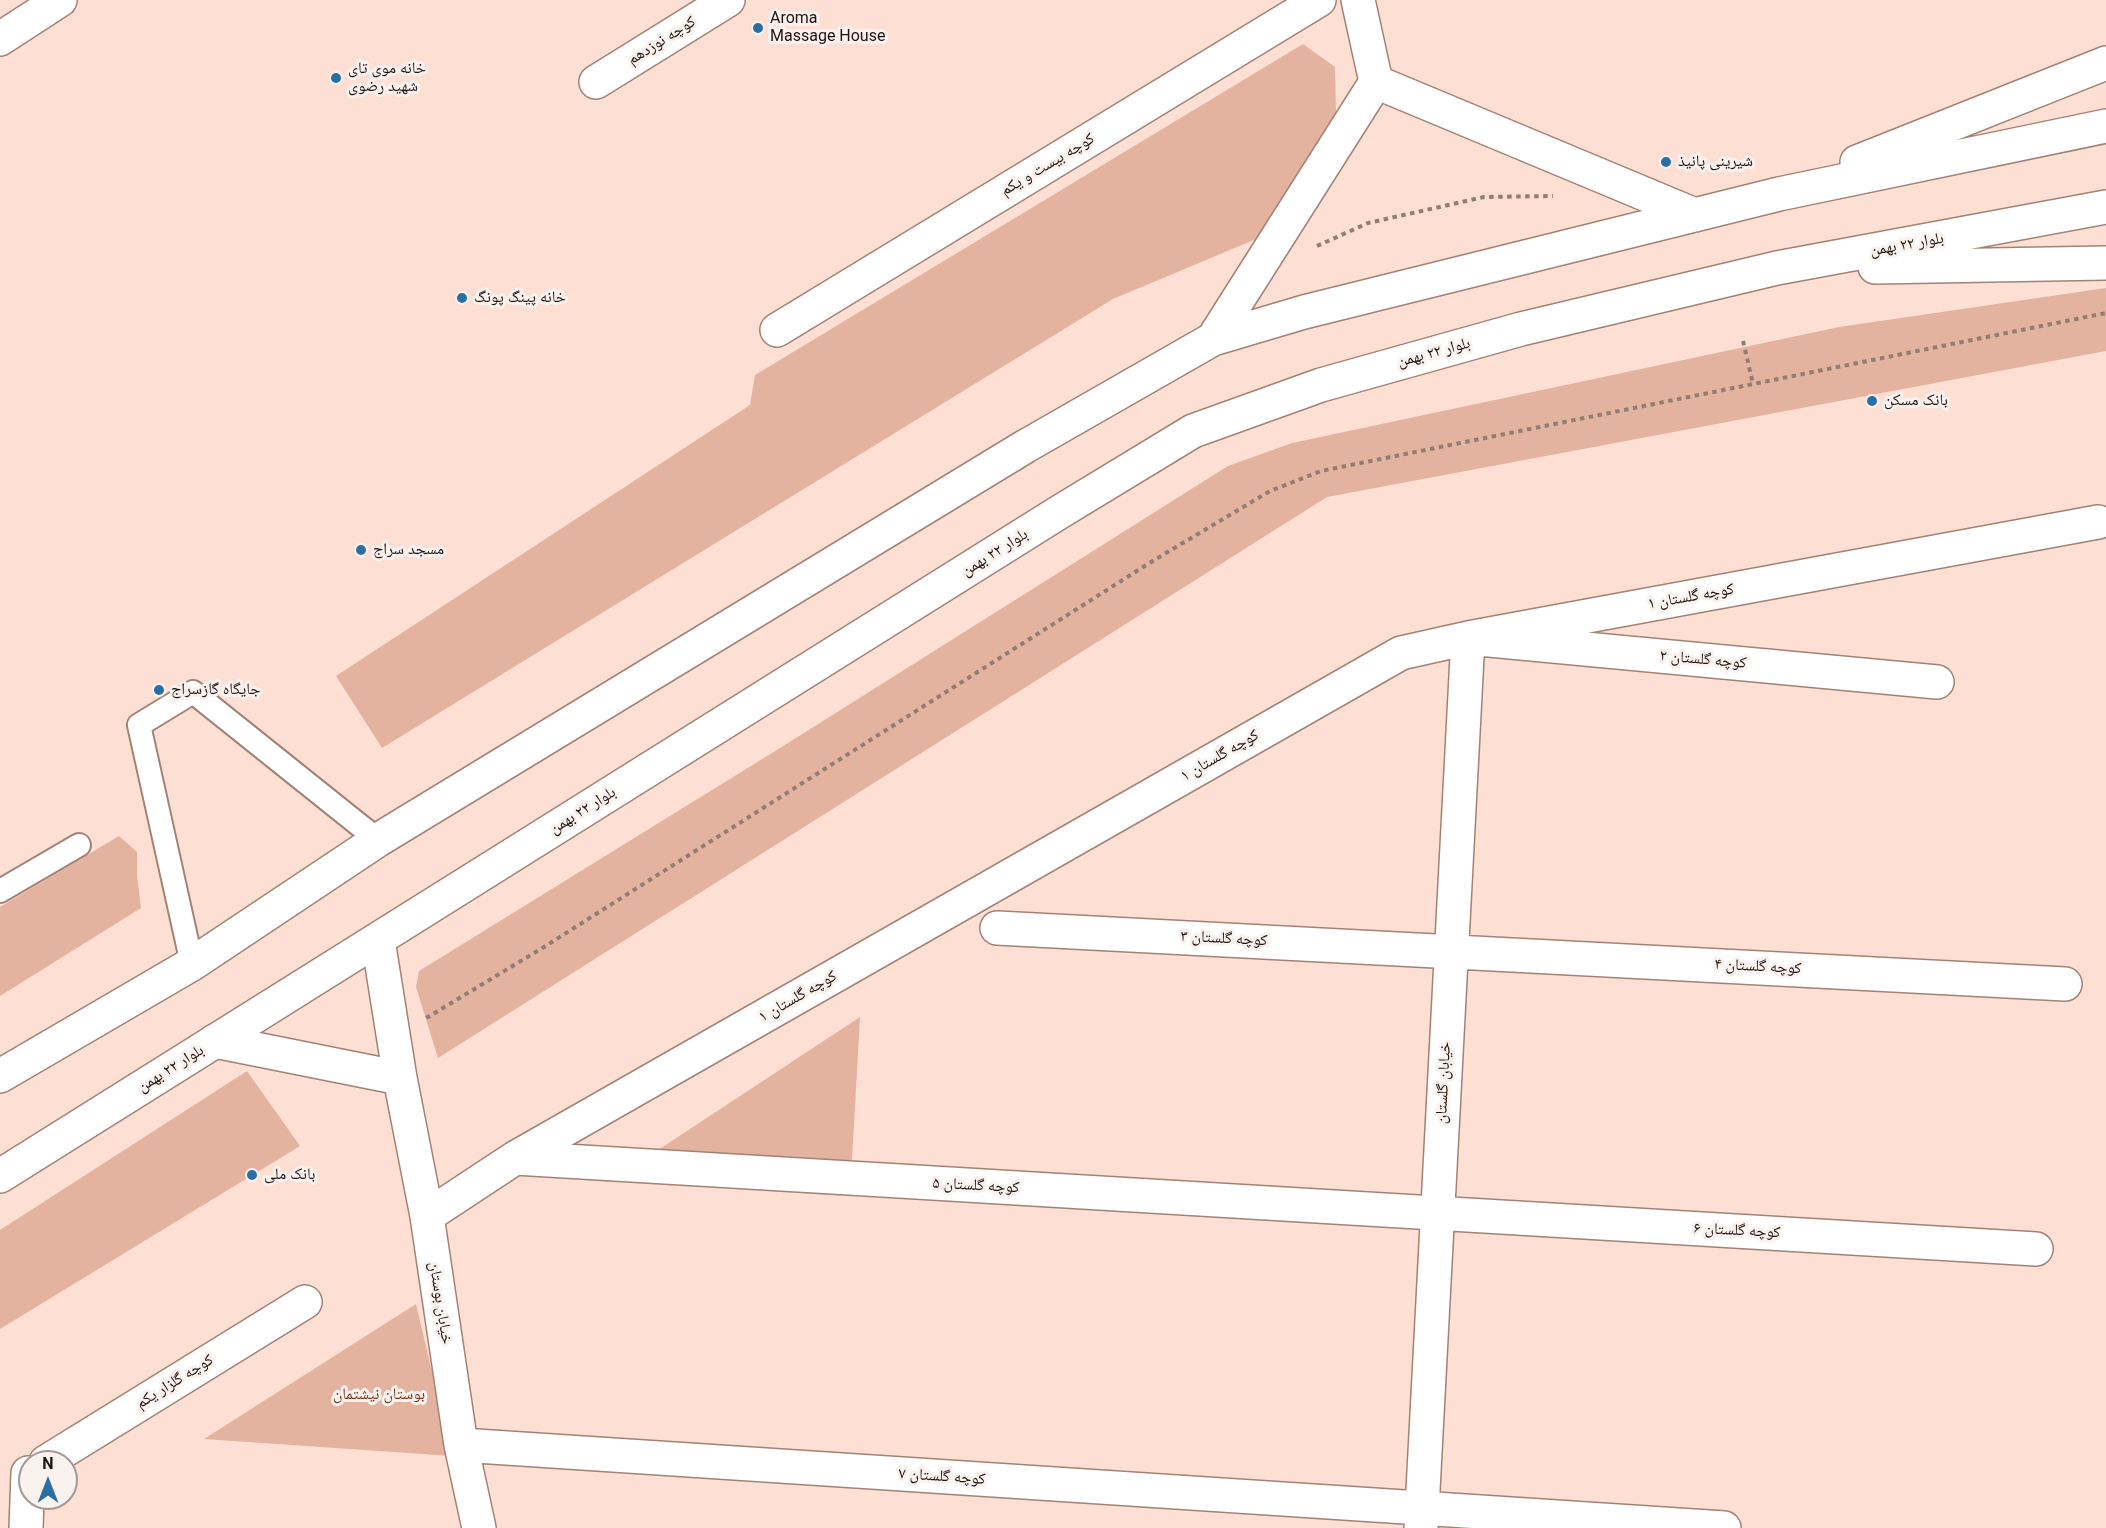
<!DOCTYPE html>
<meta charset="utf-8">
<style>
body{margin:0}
#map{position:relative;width:2106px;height:1528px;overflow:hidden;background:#fddfd4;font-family:Roboto,sans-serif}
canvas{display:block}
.north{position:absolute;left:18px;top:1450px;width:60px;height:60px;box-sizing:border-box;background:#faf2ef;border:2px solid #a29995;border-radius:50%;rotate:0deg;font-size:16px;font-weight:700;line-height:24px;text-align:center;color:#1f130e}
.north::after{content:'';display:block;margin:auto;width:21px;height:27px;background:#2a6ea3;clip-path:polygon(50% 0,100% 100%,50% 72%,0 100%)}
</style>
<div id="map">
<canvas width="2106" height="1528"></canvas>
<div class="north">N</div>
</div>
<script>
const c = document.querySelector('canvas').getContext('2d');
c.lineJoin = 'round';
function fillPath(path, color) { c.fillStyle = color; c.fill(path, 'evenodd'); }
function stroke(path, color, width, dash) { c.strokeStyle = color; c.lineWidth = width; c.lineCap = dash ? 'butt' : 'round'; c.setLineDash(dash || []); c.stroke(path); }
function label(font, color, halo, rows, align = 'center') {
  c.font = font + ' Roboto,"Noto Naskh Arabic",sans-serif'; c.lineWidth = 6; c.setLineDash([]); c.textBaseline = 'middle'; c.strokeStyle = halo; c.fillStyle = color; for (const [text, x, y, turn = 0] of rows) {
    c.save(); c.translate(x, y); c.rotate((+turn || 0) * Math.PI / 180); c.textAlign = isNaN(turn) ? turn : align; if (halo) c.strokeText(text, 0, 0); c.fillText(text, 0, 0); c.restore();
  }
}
fillPath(new Path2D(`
 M 1303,44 L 1335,67 L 1336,113 L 1261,237 L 1113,299 L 382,748 L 336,676 L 750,405 L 755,375 Z
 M 2106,288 L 2106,351 L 1327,497 L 438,1058 L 416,987 L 419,971 L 780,748 L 1228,466 L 1292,443 L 1839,327 Z
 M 119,836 L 137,852 L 137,875 L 141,908 L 0,996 L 0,907 Z
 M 860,1017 L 850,1196 L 611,1181 Z
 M 247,1071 L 300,1146 L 0,1329 L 0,1230 Z
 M 416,1304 L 452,1456 L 204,1439 Z`), '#e4b3a0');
const lane = new Path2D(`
 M 0,891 L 79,845
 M 192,964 L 139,725 L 193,692 L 378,840`);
const street = new Path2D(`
 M 596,82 L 728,0
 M 777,330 L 1319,0
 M 997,928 L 2065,984
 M 378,940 L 400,1078 L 427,1216 L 461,1445 L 479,1528
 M 215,1041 L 400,1078
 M 515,1158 L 2036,1249
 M 427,1216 L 515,1158 L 1401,653 L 1468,638 L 2098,522
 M 461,1445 L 1724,1528
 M 46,1462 L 305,1302
 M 26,1528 L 28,1473
 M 1421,1528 L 1468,638 L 1937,682`);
const secondary = new Path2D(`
 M 1358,0 L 1376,82
 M 0,39 L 60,0
 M 1376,82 L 1695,215
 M 1857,162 L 2106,63
 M 1875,267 L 2106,263
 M 1213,339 L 1376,82
 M 0,1076 L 192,964 L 378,840 L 1026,446 L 1213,339 L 1304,312 L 1779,194 L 2106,126
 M 0,1176 L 1058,513 L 1193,431 L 1321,385 L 1521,329 L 1777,268 L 2106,207`);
stroke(lane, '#a38275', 26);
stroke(street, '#a38275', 36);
stroke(secondary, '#a38275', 36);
stroke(new Path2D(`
 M 1317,246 L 1368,223 L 1484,197 L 1553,196
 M 1743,341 L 1753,384
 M 427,1015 L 428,1017 L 544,947 L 1151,562 L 1270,491 L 1321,471 L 2106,313`), '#927d74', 4, [4.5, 4.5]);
stroke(lane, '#fff', 22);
stroke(street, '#fff', 33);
stroke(secondary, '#fff', 33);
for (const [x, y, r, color] of [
 [758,28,6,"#2a6ea3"],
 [336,78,6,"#2a6ea3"],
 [1666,162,6,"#2a6ea3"],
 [462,298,6,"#2a6ea3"],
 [1872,401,6,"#2a6ea3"],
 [361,550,6,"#2a6ea3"],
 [159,690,6,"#2a6ea3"],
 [252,1175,6,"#2a6ea3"]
]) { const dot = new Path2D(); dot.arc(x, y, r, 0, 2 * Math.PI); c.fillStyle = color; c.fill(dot); stroke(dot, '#faf2ef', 2); }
label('16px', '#1f130e', '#faf2ef', [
 ["Aroma",770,19],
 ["Massage House",770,37],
 ["خانه موی تای",348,69],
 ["شهید رضوی",348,87],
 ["شیرینی پانیذ",1678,162],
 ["خانه پینگ پونگ",474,298],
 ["بانک مسکن",1884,401],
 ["مسجد سراج",373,550],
 ["جایگاه گازسراج",171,690],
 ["بانک ملی",264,1175]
], 'left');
label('16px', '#1f130e', '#faf2ef', [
 ["کوچه نوزدهم",662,41,-32],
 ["کوچه بیست و یکم",1048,165,-31],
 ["بلوار ۲۲ بهمن",1907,245,-10],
 ["بلوار ۲۲ بهمن",1434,353,-15],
 ["بلوار ۲۲ بهمن",995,553,-32],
 ["کوچه گلستان ۱",1691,597,-10],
 ["کوچه گلستان ۲",1703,660,5],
 ["کوچه گلستان ۱",1220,756,-30],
 ["بلوار ۲۲ بهمن",583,811,-32],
 ["کوچه گلستان ۳",1224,939,3],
 ["کوچه گلستان ۴",1758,967,3],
 ["کوچه گلستان ۱",798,997,-30],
 ["بلوار ۲۲ بهمن",171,1069,-32],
 ["خیابان گلستان",1444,1083,-87],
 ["کوچه گلستان ۵",976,1186,3],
 ["کوچه گلستان ۶",1737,1231,3],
 ["خیابان بوستان",440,1303,81],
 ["کوچه گلزار یکم",175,1382,-32],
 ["کوچه گلستان ۷",942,1477,4]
]);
label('16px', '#7c3411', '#faf2ef', [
 ["بوستان نیشتمان",379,1395]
]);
</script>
